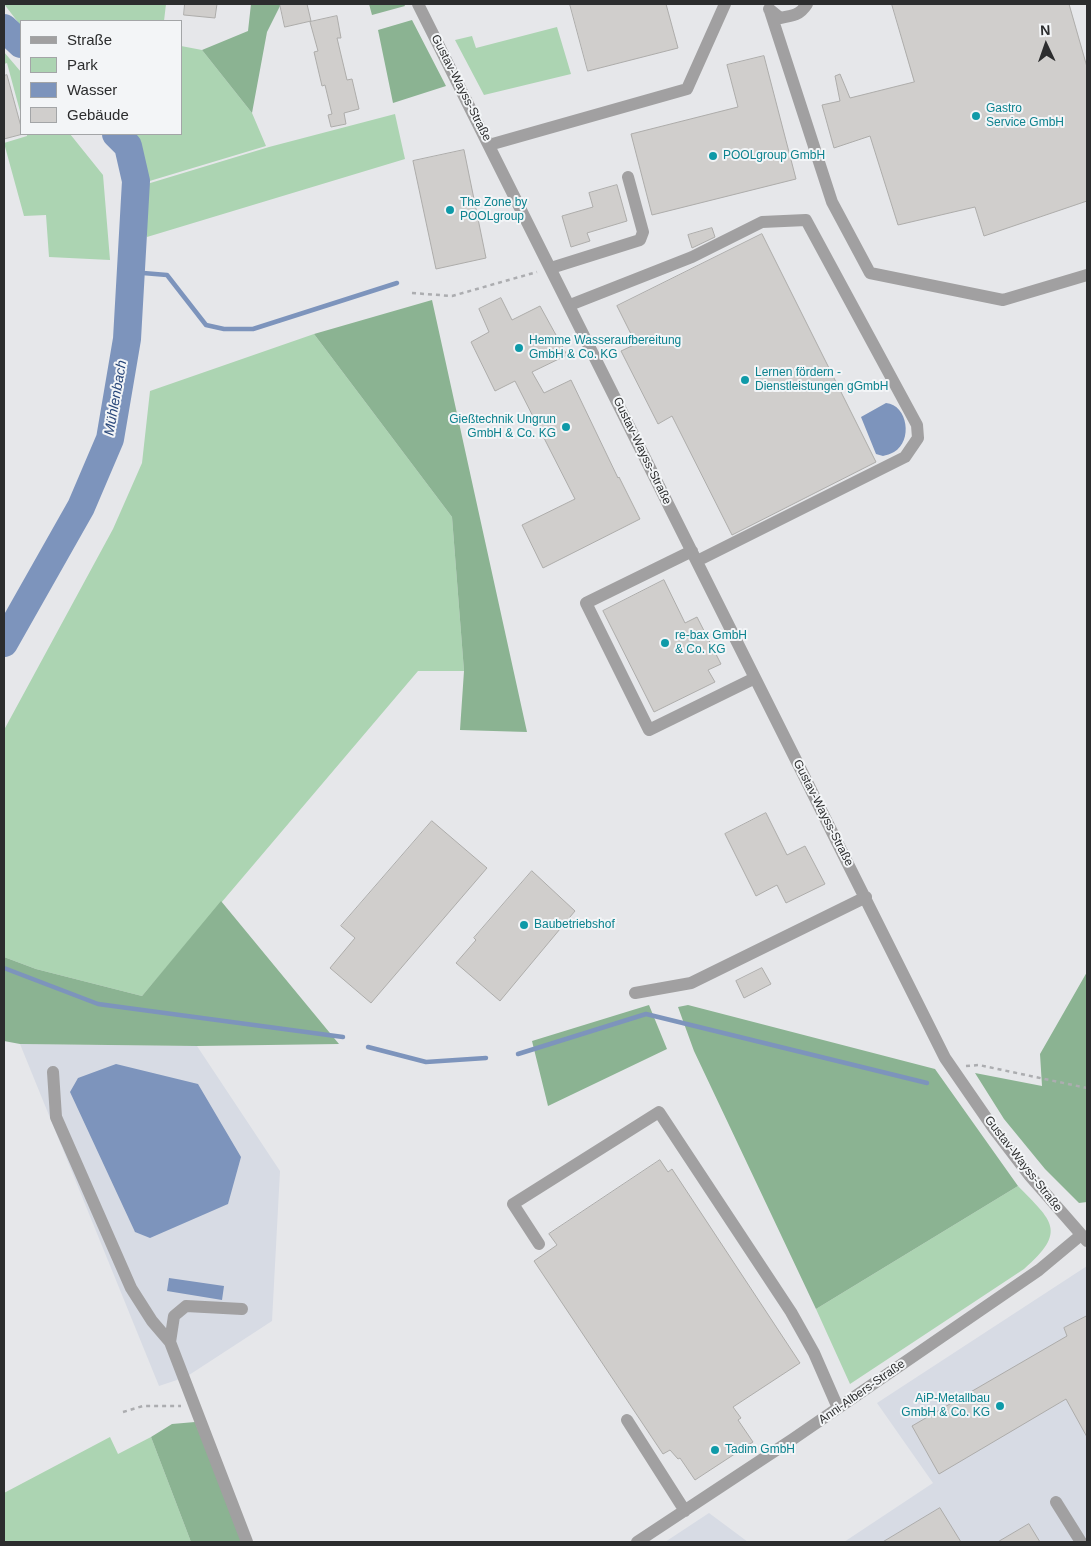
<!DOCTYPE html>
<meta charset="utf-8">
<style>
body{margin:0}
#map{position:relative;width:1091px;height:1546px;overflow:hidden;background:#e6e7ea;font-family:Helvetica,sans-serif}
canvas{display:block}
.frame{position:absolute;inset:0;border:5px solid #2c2d2e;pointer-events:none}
.legend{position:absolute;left:20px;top:20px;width:162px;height:115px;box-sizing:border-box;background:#f3f5f7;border:1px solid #a3a5a7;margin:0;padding:6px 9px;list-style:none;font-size:15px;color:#2c2d2e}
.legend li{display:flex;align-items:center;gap:10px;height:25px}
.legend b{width:25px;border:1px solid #a3a5a7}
.north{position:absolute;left:1021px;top:20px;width:50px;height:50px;-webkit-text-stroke:4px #f3f5f7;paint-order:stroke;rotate:357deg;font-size:14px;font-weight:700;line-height:20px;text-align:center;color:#2c2d2e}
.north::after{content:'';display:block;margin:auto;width:18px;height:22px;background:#2c2d2e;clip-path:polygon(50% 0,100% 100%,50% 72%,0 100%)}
</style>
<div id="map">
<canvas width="1091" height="1546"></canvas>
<div class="frame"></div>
<ul class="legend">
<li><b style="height:6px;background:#a1a0a1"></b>Straße</li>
<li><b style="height:14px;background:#acd4b2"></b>Park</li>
<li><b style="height:14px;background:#7d94bc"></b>Wasser</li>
<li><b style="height:14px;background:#d0cecc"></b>Gebäude</li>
</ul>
<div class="north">N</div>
</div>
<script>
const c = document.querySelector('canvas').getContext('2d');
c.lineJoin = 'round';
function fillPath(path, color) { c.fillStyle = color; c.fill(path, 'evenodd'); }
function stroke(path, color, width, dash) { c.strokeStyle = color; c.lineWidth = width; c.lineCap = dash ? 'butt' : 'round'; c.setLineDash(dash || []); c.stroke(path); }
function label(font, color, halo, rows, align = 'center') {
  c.font = font + ' Helvetica,sans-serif'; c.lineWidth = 4; c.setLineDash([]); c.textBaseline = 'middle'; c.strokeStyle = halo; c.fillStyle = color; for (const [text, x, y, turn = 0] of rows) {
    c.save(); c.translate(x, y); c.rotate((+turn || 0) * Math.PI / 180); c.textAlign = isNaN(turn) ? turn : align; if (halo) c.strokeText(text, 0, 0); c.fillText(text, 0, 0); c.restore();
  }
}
fillPath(new Path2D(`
 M 20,1044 L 197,1046 L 280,1171 L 272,1321 L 186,1377 L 159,1386 Z
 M 1087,1266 L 1087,1542 L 844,1542 L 933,1483 L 877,1403 Z
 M 709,1513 L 748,1542 L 665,1542 Z`), '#d7dbe4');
fillPath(new Path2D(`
 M 4,4 L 166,4 L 164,21 L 21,21 L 21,26 Z
 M 557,27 L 571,74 L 484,95 L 455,40 L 472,36 L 476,48 Z
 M 181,46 L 202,50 L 252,113 L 266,146 L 143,183 L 129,138 L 125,134 L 181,134 Z
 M 4,52 L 21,72 L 21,115 L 7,63 L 4,64 Z
 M 395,114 L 405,159 L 147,237 L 147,184 L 269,147 Z
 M 27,134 L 70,134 L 103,175 L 110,260 L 49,257 L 46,215 L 24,216 L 4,143 L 27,136 Z
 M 314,334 L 452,517 L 464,671 L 418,671 L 142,996 L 36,969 L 4,957 L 4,730 L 113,529 L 142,463 L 150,391 Z
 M 1018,1186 C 1052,1221 1068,1231 1024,1269 L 850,1384 L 816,1309 Z
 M 110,1437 L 118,1454 L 151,1437 L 191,1542 L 4,1542 L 4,1493 Z`), '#acd4b2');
fillPath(new Path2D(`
 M 251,4 L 281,4 L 267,32 L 252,113 L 202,50 L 248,31 Z
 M 369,4 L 404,4 L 405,6 L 372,15 Z
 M 412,20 L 446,86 L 393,103 L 378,30 Z
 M 432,300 L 527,732 L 460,730 L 464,671 L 452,517 L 314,334 Z
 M 221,901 L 339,1044 L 197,1046 L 20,1044 L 4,1041 L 4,957 L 36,969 L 142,996 Z
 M 1087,972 L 1087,1202 L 1079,1203 L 1045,1169 L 1004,1119 L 975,1073 L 1042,1086 L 1040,1054 Z
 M 649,1005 L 667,1049 L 548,1106 L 532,1041 Z
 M 688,1005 L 935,1069 L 1018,1186 L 816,1309 L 694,1051 L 678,1007 Z
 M 195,1422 L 242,1542 L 191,1542 L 151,1437 L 172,1424 Z`), '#8bb392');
fillPath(new Path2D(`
 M 886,403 C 908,405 913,441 894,452 C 891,454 886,455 883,456 L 876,454 L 861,417 Z
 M 116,1064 L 198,1084 L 241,1157 L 228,1204 L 150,1238 L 135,1232 L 70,1092 L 78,1078 Z
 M 169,1278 L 224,1286 L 222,1300 L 167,1291 Z`), '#7d94bc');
stroke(new Path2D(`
 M 131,272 L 167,275 L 206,325 L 224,329 L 253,329 L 397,283
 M 4,968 L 98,1004 L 343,1037
 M 368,1047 L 426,1062 L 486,1058
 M 518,1054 L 646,1014 L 927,1083`), '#7d94bc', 4.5);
stroke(new Path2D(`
 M 4,28 L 21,44
 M 4,643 L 81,507 L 110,439 L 127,339 L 136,181 L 128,146 L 116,134`), '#7d94bc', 28);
const building = new Path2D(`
 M 185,4 L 217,4 L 215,18 L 184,15 Z
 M 280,4 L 307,4 L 311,21 L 285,27 Z
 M 570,4 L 666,4 L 678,48 L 588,71 Z
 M 892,4 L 1069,4 L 1087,67 L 1087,201 L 984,236 L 975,207 L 898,225 L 870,136 L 834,148 L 822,105 L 840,101 L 835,76 L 840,74 L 850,98 L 914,82 Z
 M 337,16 L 341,38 L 337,38 L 347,80 L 352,79 L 359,109 L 344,113 L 346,124 L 331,127 L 328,115 L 332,114 L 325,85 L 322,86 L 314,52 L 318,51 L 310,22 Z
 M 764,56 L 796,179 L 652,215 L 631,134 L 738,107 L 727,65 Z
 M 7,75 L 23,134 L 4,139 L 4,76 Z
 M 464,150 L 486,258 L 436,269 L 413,161 Z
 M 617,185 L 627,221 L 587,233 L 590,241 L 571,247 L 562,216 L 593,207 L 589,193 Z
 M 712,228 L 715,237 L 692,248 L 688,235 Z
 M 762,234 L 876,462 L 732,535 L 672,416 L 658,424 L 621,351 L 636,344 L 617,306 Z
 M 501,298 L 512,320 L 540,306 L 567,355 L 532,372 L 544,393 L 571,380 L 618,478 L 619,477 L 640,519 L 543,568 L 522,525 L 575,499 L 515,381 L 495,391 L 471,342 L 489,332 L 479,309 Z
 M 664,580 L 685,623 L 697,617 L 721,664 L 708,670 L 715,682 L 654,712 L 603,611 Z
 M 766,813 L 787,855 L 805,846 L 825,884 L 786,903 L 777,885 L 756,896 L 725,834 Z
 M 432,821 L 487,868 L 371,1003 L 330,968 L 355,938 L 341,926 Z
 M 532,871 L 575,911 L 500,1001 L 456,963 L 476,940 L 474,938 Z
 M 762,968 L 771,984 L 744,998 L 736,981 Z
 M 660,1160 L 668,1172 L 672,1169 L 800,1363 L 733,1407 L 741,1418 L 738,1420 L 753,1442 L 695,1480 L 680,1458 L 678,1459 L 670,1450 L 663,1454 L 534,1261 L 557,1245 L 549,1234 Z
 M 1087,1316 L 1087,1437 L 1066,1399 L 939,1474 L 912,1426 L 1067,1336 L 1064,1328 Z
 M 940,1508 L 961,1542 L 883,1542 Z
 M 1029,1524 L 1040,1542 L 998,1542 Z`);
fillPath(building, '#d0cecc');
stroke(building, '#adacaa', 1);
stroke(new Path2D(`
 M 412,293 L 452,296 L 537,272
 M 966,1066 L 979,1065 L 1087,1088
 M 123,1412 L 143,1406 L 181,1406`), '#acadb0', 2.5, [4, 4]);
stroke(new Path2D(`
 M 418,4 L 945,1058 L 994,1129 L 1030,1176 L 1087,1241
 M 769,9 L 780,18 C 793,16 800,15 807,4
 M 770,11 L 832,202 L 870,273 L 1003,300 L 1087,275
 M 489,145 L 687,89 L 725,4
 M 551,268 L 640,240 L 643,232 L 628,177
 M 570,305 L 692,257 L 762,222 L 806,220 L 917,425 L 918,438 L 905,457 L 697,561
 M 692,551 L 586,603 L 649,730 L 755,678
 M 635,993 L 691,983 L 866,897
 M 53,1072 L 56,1117 L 131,1288 L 152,1321 L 170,1342 L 247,1542
 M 539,1244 L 513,1204 L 659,1112 L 791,1312 L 814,1353 L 838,1408
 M 170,1342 L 174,1316 L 186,1306 L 242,1309
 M 627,1420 L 685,1511
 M 1056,1502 L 1081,1542
 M 637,1542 L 793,1439 L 1039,1270 L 1081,1235`), '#a1a0a1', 12);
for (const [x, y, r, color] of [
 [976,116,5,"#0f9aa8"],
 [713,156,5,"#0f9aa8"],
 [450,210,5,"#0f9aa8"],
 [519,348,5,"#0f9aa8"],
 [745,380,5,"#0f9aa8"],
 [566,427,5,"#0f9aa8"],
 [665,643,5,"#0f9aa8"],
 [524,925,5,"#0f9aa8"],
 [1000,1406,5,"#0f9aa8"],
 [715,1450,5,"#0f9aa8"]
]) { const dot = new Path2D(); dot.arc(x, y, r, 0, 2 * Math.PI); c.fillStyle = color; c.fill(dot); stroke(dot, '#f3f5f7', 2); }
label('12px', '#2c2d2e', '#f3f5f7', [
 ["Gustav-Wayss-Straße",461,88,63],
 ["Gustav-Wayss-Straße",642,451,64],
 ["Gustav-Wayss-Straße",823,813,63],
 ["Gustav-Wayss-Straße",1023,1164,52],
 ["Anni-Albers-Straße",862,1392,-35]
]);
label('12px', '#0d838f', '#f3f5f7', [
 ["Gastro",986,109],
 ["Service GmbH",986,123],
 ["POOLgroup GmbH",723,156],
 ["The Zone by",460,203],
 ["POOLgroup",460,217],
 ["Hemme Wasseraufbereitung",529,341],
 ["GmbH & Co. KG",529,355],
 ["Lernen fördern -",755,373],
 ["Dienstleistungen gGmbH",755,387],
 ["Gießtechnik Ungrun",556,420,"right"],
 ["GmbH & Co. KG",556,434,"right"],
 ["re-bax GmbH",675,636],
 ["& Co. KG",675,650],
 ["Baubetriebshof",534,925],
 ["AiP-Metallbau",990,1399,"right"],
 ["GmbH & Co. KG",990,1413,"right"],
 ["Tadim GmbH",725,1450]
], 'left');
label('italic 14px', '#29477a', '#f3f5f7', [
 ["Mühlenbach",116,398,-80]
]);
</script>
